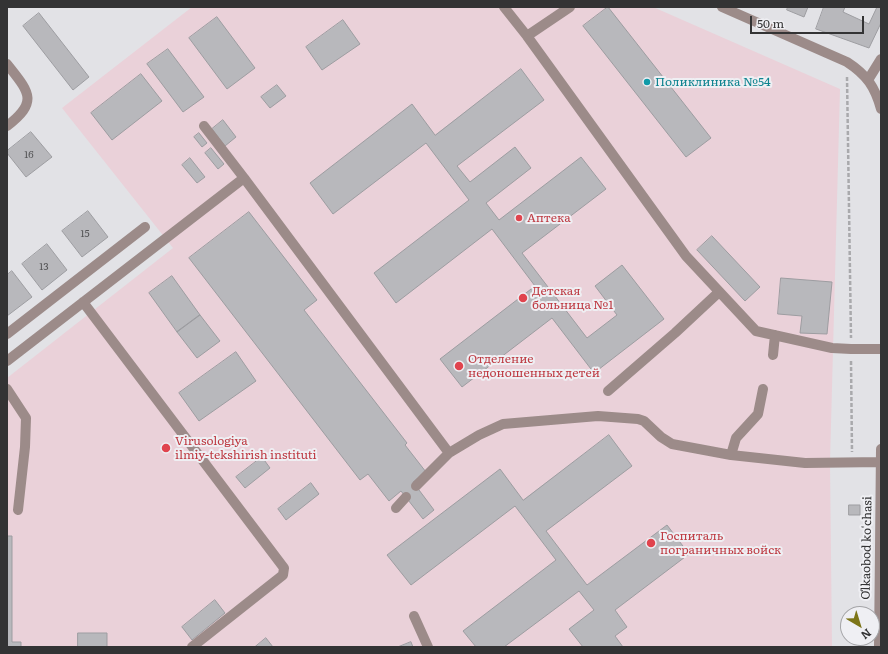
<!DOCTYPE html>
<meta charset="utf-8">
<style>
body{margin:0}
#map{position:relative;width:888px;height:654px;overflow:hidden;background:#e2e2e6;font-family:Literata,serif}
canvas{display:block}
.frame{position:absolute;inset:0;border:8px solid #333334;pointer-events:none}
.north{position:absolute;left:840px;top:606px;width:40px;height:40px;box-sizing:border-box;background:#efeff3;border:1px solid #a4a4a7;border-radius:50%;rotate:142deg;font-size:11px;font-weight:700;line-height:16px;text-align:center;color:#333334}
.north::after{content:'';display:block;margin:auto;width:14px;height:18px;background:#7d7518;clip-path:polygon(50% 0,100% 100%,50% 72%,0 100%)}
.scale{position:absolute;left:750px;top:16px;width:114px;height:18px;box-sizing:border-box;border:2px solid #333334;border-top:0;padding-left:5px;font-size:12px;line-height:14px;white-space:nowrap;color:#333334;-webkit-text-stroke:3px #efeff3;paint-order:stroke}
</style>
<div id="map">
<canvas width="888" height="654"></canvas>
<div class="frame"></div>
<div class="north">N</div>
<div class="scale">50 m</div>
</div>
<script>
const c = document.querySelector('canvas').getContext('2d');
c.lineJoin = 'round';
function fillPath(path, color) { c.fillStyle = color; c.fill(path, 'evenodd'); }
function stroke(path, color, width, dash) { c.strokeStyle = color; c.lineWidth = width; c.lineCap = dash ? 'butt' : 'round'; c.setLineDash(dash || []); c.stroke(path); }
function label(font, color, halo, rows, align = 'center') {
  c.font = font + ' Literata,serif'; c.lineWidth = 4; c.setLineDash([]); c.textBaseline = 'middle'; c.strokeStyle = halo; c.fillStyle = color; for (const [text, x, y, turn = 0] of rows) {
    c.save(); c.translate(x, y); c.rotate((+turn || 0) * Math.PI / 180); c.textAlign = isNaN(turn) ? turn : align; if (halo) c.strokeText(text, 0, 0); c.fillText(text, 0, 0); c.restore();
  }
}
fillPath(new Path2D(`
 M 192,7 L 653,7 L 840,89 L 830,462 L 832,647 L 7,647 L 7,378 L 173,248 L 62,108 Z`), '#ead1d9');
const building = new Path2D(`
 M 608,7 L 711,138 L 686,157 L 583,26 Z
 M 788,7 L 808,7 L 804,17 L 787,10 Z
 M 824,7 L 845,7 L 843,12 L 869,24 L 877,7 L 881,7 L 881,23 L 869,48 L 816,29 Z
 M 39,13 L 89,77 L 73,90 L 23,26 Z
 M 217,17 L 255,68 L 227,89 L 189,38 Z
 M 343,20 L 360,44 L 322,70 L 306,47 Z
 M 168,49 L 204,97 L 183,112 L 147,64 Z
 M 521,69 L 544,100 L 457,166 L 470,182 L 515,147 L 531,168 L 486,203 L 499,220 L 581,157 L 606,189 L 522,253 L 587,338 L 617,315 L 595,286 L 622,265 L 664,319 L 594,373 L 552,318 L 462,387 L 440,359 L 535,286 L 492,229 L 396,303 L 374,273 L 469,200 L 426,143 L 333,214 L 310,183 L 412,104 L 435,135 Z
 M 141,74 L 162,101 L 112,140 L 91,113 Z
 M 277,85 L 286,96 L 270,108 L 261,97 Z
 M 223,120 L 236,137 L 225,146 L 212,129 Z
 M 31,132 L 52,157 L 26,177 L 7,153 L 7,151 Z
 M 199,133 L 207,143 L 202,147 L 194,137 Z
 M 211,148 L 224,164 L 218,169 L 205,153 Z
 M 190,158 L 205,177 L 197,183 L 182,165 Z
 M 88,211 L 108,237 L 82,257 L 62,231 Z
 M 249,212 L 317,300 L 304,310 L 407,443 L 405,445 L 426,472 L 413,482 L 434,510 L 423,519 L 401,491 L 389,501 L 368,474 L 360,480 L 189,258 Z
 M 712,236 L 760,287 L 745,301 L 697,250 Z
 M 47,244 L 67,270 L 42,290 L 22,264 Z
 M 12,271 L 32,297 L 7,316 L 7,275 Z
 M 172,276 L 200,315 L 177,332 L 149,293 Z
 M 781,278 L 832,282 L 827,334 L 800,333 L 802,316 L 778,314 Z
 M 200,315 L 220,341 L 197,358 L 177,332 Z
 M 236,352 L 256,381 L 199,421 L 179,393 Z
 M 609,435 L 632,466 L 546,531 L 587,585 L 667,525 L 689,554 L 615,610 L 627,627 L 615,636 L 623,647 L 583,647 L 569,629 L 594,610 L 579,591 L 504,647 L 476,647 L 463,631 L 556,560 L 515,506 L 411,585 L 387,555 L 500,469 L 523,500 Z
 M 262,457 L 270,468 L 245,488 L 236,477 Z
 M 311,483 L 319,494 L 286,520 L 278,509 Z
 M 849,505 L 860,505 L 860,515 L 849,515 Z
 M 7,536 L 12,536 L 12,642 L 21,642 L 21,647 L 7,647 Z
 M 215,600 L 225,613 L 192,640 L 182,627 Z
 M 78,633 L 107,633 L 107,647 L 78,647 Z
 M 266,638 L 273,647 L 255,647 Z
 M 411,642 L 413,647 L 398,647 Z`);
fillPath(building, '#b8b8bc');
stroke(building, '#9d9da1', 1);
stroke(new Path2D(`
 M 847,77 L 851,338
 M 851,361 L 852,452`), '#a9a9ac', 2.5, [4, 2]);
stroke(new Path2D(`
 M 504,7 L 527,36 L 686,256 L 756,331 L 832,348 L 851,349 L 881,349
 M 722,7 L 847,62 C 867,75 875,87 881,109
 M 527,36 L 570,7
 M 7,64 C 28,91 40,101 7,126
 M 868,80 L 881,59
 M 204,126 L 244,178
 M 83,302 L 284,568 L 283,575 L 192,647
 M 7,334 L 145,227
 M 773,355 L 775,335
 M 7,361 L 244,178 L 449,453
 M 7,389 L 26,418 L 25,447 L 18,510
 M 608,391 L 675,333 L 719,292
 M 731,455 L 736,438 L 758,414 L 763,389
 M 416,486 L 449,453 L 479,435 L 503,424 L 598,416 L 638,419 L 644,421 L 661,437 L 672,444 L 731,455 L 805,463 L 881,462
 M 396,508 L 406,497
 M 414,616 L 428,647
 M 879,647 L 881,449`), '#9c8b89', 10);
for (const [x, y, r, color] of [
 [647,82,4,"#0f9aa8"],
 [519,218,4,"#e0444e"],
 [523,298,5,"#e0444e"],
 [459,366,5,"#e0444e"],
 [166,448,5,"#e0444e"],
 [651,543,5,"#e0444e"]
]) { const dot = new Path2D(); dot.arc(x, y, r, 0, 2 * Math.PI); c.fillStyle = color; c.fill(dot); stroke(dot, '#efeff3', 1.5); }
label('10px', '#545456', null, [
 ["16",29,155],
 ["15",85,234],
 ["13",44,267]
]);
label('12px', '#0d838f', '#efeff3', [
 ["Поликлиника №54",655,82]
], 'left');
label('12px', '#be3a42', '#efeff3', [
 ["Аптека",527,218],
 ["Детская",532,291],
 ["больница №1",532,305],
 ["Отделение",468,359],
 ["недоношенных детей",468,373],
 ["Virusologiya",175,441],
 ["ilmiy-tekshirish instituti",175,455],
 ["Госпиталь",660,536],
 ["пограничных войск",660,550]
], 'left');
label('12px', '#333334', '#efeff3', [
 ["Oʻlkaobod ko'chasi",867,548,-89]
]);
</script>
